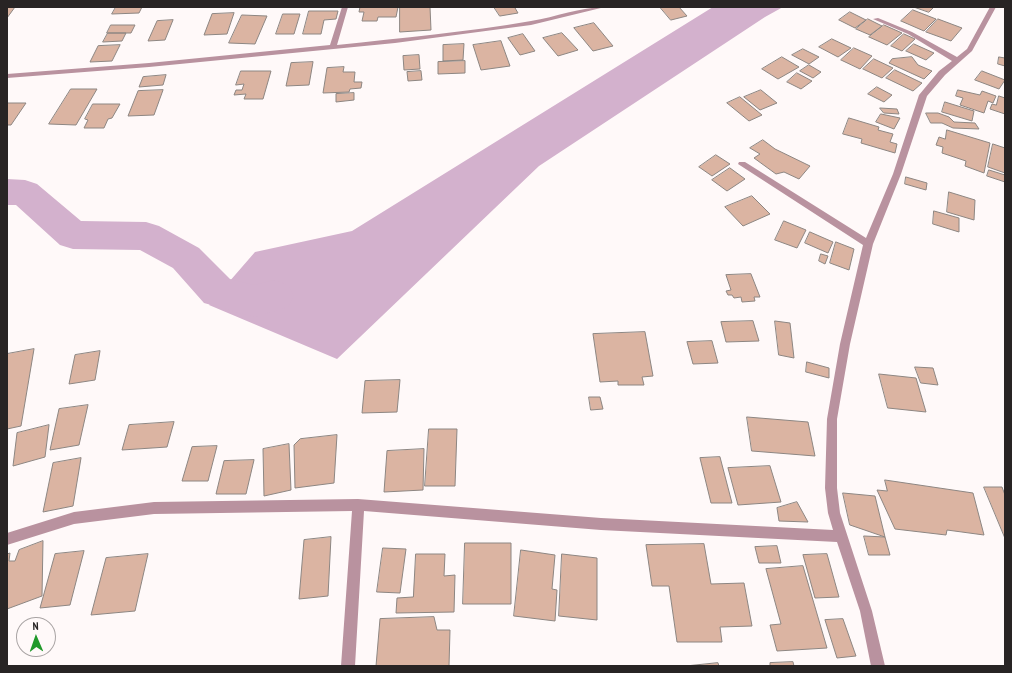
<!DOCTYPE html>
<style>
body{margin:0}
#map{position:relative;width:1012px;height:673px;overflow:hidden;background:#fff9f9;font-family:"PT Sans Narrow",sans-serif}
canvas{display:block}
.frame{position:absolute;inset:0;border:8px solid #282424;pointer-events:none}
.north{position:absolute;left:16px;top:617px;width:40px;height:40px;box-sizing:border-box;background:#fff9f9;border:1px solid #a9a4a4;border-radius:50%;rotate:358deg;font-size:11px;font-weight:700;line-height:16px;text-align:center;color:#282424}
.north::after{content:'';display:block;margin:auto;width:14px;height:18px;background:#21992b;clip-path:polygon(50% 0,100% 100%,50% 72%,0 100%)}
</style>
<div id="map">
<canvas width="1012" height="673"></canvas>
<div class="frame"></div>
<div class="north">N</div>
</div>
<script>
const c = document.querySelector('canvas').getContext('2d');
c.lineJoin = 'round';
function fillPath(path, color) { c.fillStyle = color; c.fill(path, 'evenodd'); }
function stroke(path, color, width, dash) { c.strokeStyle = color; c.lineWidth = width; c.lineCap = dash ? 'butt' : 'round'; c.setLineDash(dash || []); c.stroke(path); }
fillPath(new Path2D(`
 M 713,7 L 783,7 L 765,17 L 539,166 L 337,359 L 209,305 L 255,252 L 352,231 Z`), '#d3b1cd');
fillPath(new Path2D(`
 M 7,179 L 25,180 L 37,184 L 81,221 L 146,222 L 159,226 L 199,248 L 230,279 L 254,285 L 274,280 L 288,285 L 294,296 L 288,307 L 254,317 L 204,303 L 173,268 L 140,250 L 73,249 L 60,245 L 16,205 L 7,205 Z`), '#d3b1cd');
const building = new Path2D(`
 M 7,7 L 15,7 L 7,18 Z
 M 116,7 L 142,7 L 139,13 L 112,14 Z
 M 355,7 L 398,7 L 396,17 L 378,17 L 377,21 L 362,21 L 364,12 L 359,12 L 360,7 Z
 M 400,7 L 430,7 L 431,30 L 400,32 Z
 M 494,7 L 518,7 L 515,8 L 518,13 L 500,16 Z
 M 660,7 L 679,7 L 687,16 L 671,20 Z
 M 914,7 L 934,7 L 929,12 Z
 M 913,10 L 936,19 L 924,31 L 901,21 Z
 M 309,11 L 338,11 L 336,19 L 324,20 L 321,34 L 303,34 Z
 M 850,12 L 866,20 L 855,28 L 839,20 Z
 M 234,13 L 227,34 L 204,35 L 212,14 Z
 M 283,14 L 300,14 L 294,34 L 276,34 Z
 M 242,15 L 267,16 L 255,44 L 229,43 Z
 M 868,19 L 882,26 L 870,35 L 856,29 Z
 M 938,19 L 962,28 L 951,41 L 926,32 Z
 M 173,20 L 165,40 L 148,41 L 157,21 Z
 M 594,23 L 613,46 L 593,51 L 574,28 Z
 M 111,25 L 135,25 L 131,33 L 107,33 Z
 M 884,25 L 902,33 L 887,45 L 869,37 Z
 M 108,33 L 126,33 L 122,41 L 103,42 Z
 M 562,33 L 578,50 L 558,56 L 543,38 Z
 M 523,34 L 535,51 L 520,55 L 508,38 Z
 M 904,34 L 915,39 L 902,51 L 891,46 Z
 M 832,39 L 851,48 L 838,57 L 819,47 Z
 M 501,41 L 510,66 L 481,70 L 473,45 Z
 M 464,44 L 463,60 L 443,61 L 443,45 Z
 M 914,44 L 934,53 L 926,60 L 906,51 Z
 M 120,45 L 112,61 L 90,62 L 98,46 Z
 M 854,48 L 872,56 L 860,69 L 841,60 Z
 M 803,49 L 819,57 L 809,64 L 792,55 Z
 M 419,55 L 420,69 L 404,70 L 403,56 Z
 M 782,57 L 799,67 L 778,79 L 762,69 Z
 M 912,57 L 918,65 L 932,71 L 924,79 L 889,63 L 892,59 Z
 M 999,57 L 1005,58 L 1005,66 L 998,64 Z
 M 874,59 L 893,68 L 882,78 L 863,69 Z
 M 465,61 L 465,73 L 438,74 L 438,62 Z
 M 313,62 L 309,85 L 286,86 L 291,63 Z
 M 809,65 L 821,72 L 813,78 L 800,71 Z
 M 344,67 L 343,72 L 355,72 L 354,82 L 362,82 L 361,88 L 350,89 L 349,92 L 323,93 L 327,68 Z
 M 895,70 L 922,83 L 913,91 L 886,78 Z
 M 241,71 L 271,71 L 263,99 L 244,99 L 246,94 L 234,95 L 236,90 L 242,90 L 244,84 L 236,85 Z
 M 421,71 L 422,80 L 408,81 L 407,72 Z
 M 982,71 L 1005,80 L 999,89 L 975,80 Z
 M 797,73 L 812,81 L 801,89 L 787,82 Z
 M 166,75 L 163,85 L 139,87 L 143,77 Z
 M 877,87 L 892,95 L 884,102 L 868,94 Z
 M 71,89 L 97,89 L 76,125 L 49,124 Z
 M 163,90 L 154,115 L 128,116 L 138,91 Z
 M 761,90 L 777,103 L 760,110 L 744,97 Z
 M 958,90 L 980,95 L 982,91 L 996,96 L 993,103 L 988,101 L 984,113 L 960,105 L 963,98 L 956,96 Z
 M 354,93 L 354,100 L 336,102 L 336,94 Z
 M 999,96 L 1005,98 L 1005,114 L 990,109 L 992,104 L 996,105 Z
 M 740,97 L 762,115 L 749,121 L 727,103 Z
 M 945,102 L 974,111 L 972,121 L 942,112 Z
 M 7,103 L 26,103 L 11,125 L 7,125 Z
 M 93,104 L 120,104 L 112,118 L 108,119 L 104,128 L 84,128 L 88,120 L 85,119 Z
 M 880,108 L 897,109 L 899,114 L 884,113 Z
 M 926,113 L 938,113 L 949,117 L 954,122 L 975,123 L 979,129 L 953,128 L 942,123 L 931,123 Z
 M 881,114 L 900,118 L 894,129 L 876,122 Z
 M 849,118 L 879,127 L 878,130 L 893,134 L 890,142 L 897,144 L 895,153 L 861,143 L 862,139 L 843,134 Z
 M 947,130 L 990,143 L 984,173 L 965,166 L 966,161 L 942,153 L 943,147 L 936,145 L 939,137 L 945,139 Z
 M 763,140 L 775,149 L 810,166 L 799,179 L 784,172 L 776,174 L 754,158 L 760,154 L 750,148 Z
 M 993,144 L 1005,148 L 1005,173 L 988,167 Z
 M 716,155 L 730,164 L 712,176 L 699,167 Z
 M 730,168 L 745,179 L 727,191 L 712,180 Z
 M 989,170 L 1005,175 L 1005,182 L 987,176 Z
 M 906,177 L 927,183 L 926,190 L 905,184 Z
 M 949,192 L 975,200 L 974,220 L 947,212 Z
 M 752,196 L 770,214 L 743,226 L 725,207 Z
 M 934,211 L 959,218 L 959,232 L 933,224 Z
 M 784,221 L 806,230 L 797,248 L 775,240 Z
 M 810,232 L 833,242 L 828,253 L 805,243 Z
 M 836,242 L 854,249 L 849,270 L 830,263 Z
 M 821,254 L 828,256 L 825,264 L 819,261 Z
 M 751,274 L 760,297 L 754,297 L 755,301 L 742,302 L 741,297 L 734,298 L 732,295 L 728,295 L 726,291 L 731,290 L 726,275 Z
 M 753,321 L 759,341 L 726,342 L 721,322 Z
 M 775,321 L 790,323 L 794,358 L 779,355 Z
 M 645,332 L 653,376 L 642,377 L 644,385 L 618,385 L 618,381 L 600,382 L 593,334 Z
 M 712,341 L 718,363 L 693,364 L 687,342 Z
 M 34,349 L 21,426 L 7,429 L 7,354 Z
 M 100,351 L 95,380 L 69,384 L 75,355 Z
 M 807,362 L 829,368 L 829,378 L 806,372 Z
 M 915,367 L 933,368 L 938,385 L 921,383 Z
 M 879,374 L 916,378 L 926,412 L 888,408 Z
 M 400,380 L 397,412 L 362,413 L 365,381 Z
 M 589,397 L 600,397 L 603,409 L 591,410 Z
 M 88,405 L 79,445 L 50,450 L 59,409 Z
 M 747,417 L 808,422 L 815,456 L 752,451 Z
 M 174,422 L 167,447 L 122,450 L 129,425 Z
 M 49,425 L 45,457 L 13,466 L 17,433 Z
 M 429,429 L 457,429 L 455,486 L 425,486 Z
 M 337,435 L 334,483 L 295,488 L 294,445 L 300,439 Z
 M 289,444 L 291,490 L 264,496 L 263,449 Z
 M 217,446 L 208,481 L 182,481 L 192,447 Z
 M 424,449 L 423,490 L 384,492 L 387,451 Z
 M 720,457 L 732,503 L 711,503 L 700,458 Z
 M 81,458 L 73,506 L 43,512 L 53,463 Z
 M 254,460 L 246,494 L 216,494 L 224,461 Z
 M 770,466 L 781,502 L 738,505 L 728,468 Z
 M 885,480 L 973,493 L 984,535 L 947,530 L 946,535 L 895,529 L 877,490 L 887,491 Z
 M 984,487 L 1002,487 L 1005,495 L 1005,538 Z
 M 843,493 L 875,496 L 885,537 L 850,525 Z
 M 797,502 L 808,522 L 779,521 L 777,508 Z
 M 864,536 L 885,537 L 890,555 L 869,555 Z
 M 331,537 L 328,596 L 299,599 L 304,540 Z
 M 43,541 L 42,596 L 7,609 L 7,554 L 10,553 L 9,561 L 15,561 L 19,550 Z
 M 465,543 L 511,543 L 511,604 L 463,604 Z
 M 704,544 L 711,584 L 744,583 L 752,626 L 720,627 L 722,642 L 677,642 L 669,586 L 652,586 L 646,545 Z
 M 777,546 L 781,563 L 759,563 L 755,547 Z
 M 383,548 L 406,549 L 400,593 L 377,592 Z
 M 521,550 L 555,555 L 552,589 L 557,590 L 555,621 L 514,616 Z
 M 84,551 L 70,605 L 40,608 L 55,554 Z
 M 148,554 L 135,611 L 91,615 L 106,558 Z
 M 416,554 L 445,554 L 444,576 L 455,575 L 454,612 L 396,613 L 397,598 L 413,597 Z
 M 562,554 L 597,558 L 597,620 L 559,616 Z
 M 827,554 L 839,597 L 815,598 L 803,555 Z
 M 803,566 L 827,648 L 777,651 L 770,625 L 781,624 L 766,569 Z
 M 434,617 L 437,630 L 450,630 L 449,666 L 376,666 L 380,619 Z
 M 843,619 L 856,656 L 837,658 L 825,620 Z
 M 793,662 L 794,666 L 770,666 L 770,663 Z
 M 718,663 L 719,666 L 686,666 Z`);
fillPath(building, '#dbb4a2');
stroke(building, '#8d8682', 1);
fillPath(new Path2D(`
 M 342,7 L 348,7 L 337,45 C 402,38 467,32 531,21 C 556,17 580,7 605,7 L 531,25 L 395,43 L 149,67 L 7,78 L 7,74 L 149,63 L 330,45 Z
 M 990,7 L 996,7 L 972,51 L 945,75 L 927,96 L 901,174 L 873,244 L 850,344 L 837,419 L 837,488 L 840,513 L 872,611 L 885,666 L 871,666 L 860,611 L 837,542 L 601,530 L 364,511 L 355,666 L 341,666 L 352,511 L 154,514 L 74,524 L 7,545 L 7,533 L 74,512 L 154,502 L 358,499 L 601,518 L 833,530 L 828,513 L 825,488 L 827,419 L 840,344 L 863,245 L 738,164 L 739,162 L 745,162 L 866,238 L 893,174 L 919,95 L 939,71 L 952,61 L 908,34 L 873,19 L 878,18 L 912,32 L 957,57 L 967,49 Z`), '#b9929f');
</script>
